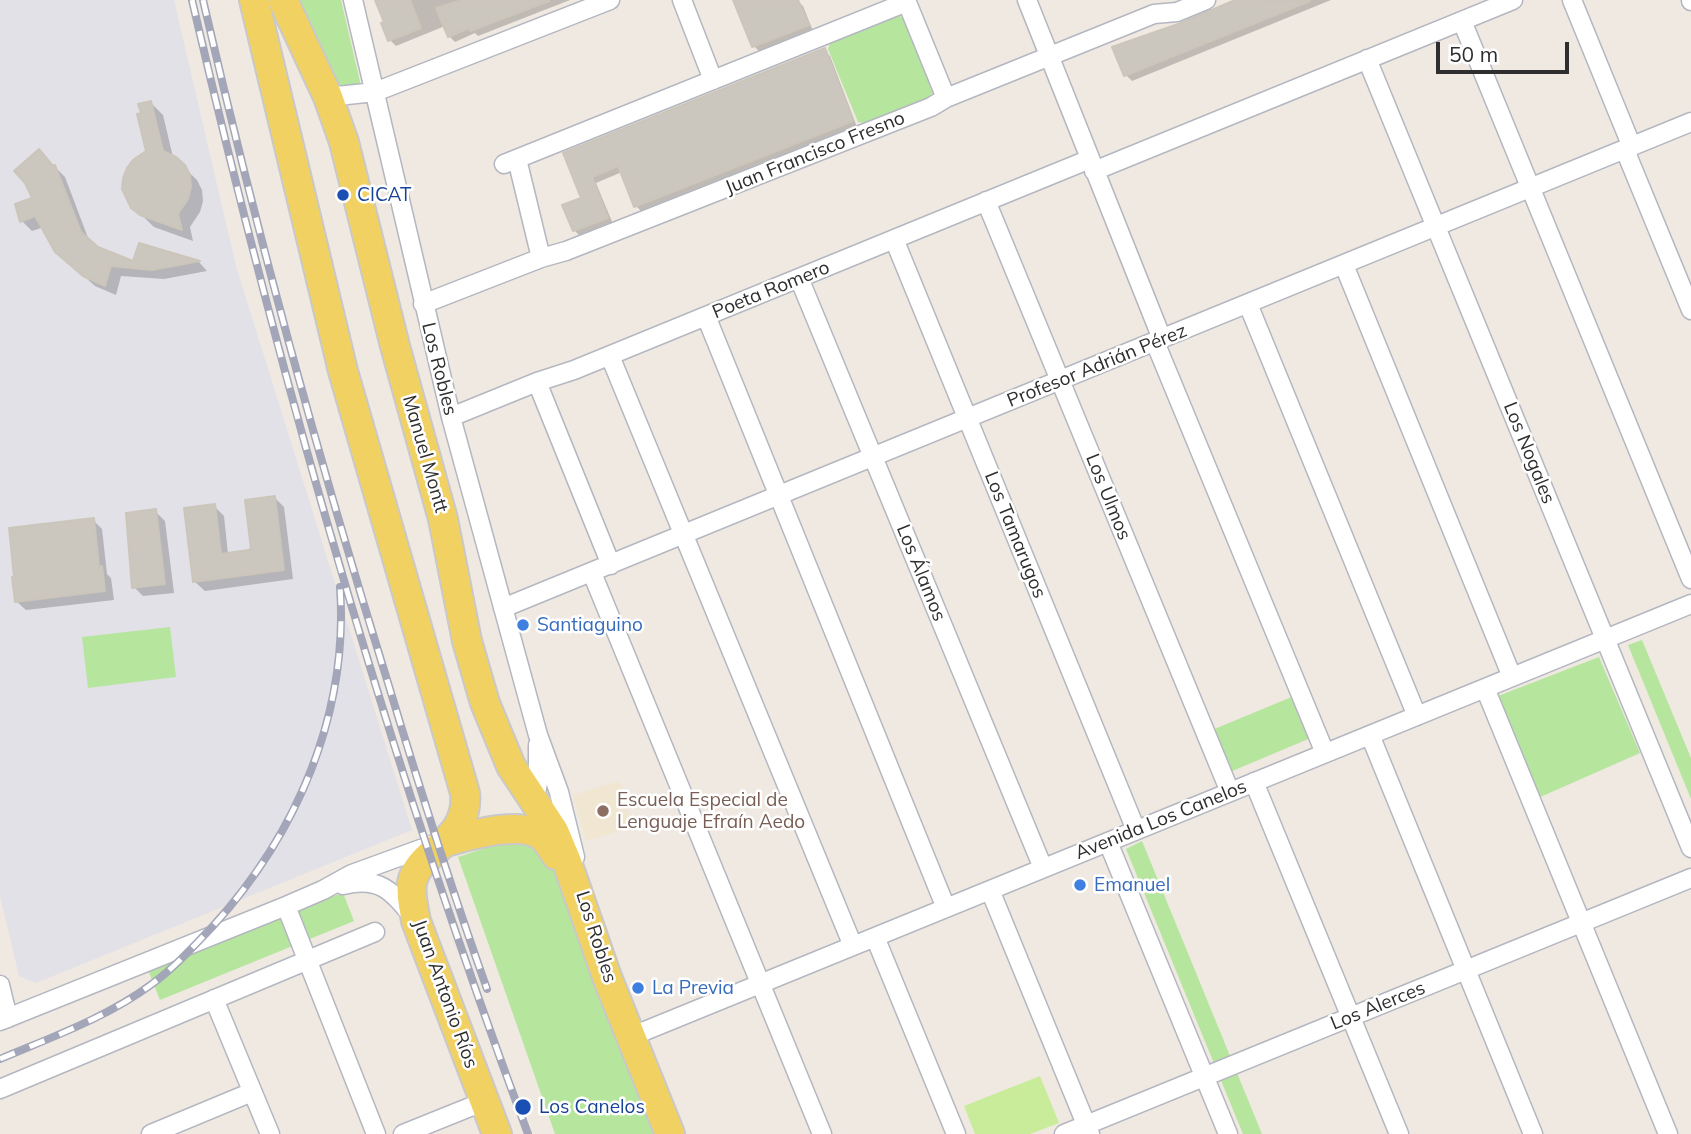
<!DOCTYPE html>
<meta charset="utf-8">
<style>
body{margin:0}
#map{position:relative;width:1691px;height:1134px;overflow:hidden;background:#efe9e1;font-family:Mulish,sans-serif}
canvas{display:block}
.scale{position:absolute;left:1436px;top:42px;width:133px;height:32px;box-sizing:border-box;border:4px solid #2e2e2e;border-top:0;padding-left:9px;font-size:21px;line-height:24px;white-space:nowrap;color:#2e2e2e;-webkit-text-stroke:5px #fff;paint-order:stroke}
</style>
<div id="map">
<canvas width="1691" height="1134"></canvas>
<div class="scale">50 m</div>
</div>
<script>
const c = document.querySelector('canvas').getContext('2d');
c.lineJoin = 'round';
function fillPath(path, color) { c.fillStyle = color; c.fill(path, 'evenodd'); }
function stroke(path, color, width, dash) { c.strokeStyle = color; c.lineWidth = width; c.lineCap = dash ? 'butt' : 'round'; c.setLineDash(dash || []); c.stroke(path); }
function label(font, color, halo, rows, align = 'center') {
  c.font = font + ' Mulish,sans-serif'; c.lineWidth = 5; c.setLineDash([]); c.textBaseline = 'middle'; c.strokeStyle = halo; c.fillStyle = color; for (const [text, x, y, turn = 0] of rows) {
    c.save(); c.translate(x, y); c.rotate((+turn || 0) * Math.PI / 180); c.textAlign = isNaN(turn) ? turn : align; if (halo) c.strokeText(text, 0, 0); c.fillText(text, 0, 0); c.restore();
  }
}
fillPath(new Path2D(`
 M 0,0 L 174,0 L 236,266 L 412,830 L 36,983 L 19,976 L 0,896 Z`), '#e3e1e8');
fillPath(new Path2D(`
 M 620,781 L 633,827 L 586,841 L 573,795 Z`), '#f0e6d1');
fillPath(new Path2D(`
 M 293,0 L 341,0 L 361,86 L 338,86 Z
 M 889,16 L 900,16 L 908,22 L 932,82 L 934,92 L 926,99 L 864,123 L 858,122 L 828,49 L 832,38 Z
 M 170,627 L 176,677 L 88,688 L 82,637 Z
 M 1642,640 L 1691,758 L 1691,799 L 1628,645 Z
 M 1599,657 L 1640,753 L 1538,798 L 1498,696 Z
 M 1294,696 L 1313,737 L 1230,772 L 1212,730 Z
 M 538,839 L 552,852 L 663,1134 L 555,1134 L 458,857 L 503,842 Z
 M 1142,841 L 1262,1134 L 1243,1134 L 1126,849 Z
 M 343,893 L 354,921 L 160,1000 L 148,970 L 292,911 Z`), '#b6e59e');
fillPath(new Path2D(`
 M 1040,1076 L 1059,1123 L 1030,1134 L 975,1134 L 964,1106 Z`), '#c9ec9a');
fillPath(new Path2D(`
 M 381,0 L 570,0 L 478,36 L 475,33 L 455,42 L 449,36 L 445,26 L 396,46 L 390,40 Z
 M 733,0 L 797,0 L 803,6 L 813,31 L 760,52 L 754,46 Z
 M 1241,0 L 1331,0 L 1132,81 L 1126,75 L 1182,24 Z
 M 824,50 L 830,56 L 857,127 L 642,212 L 636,206 L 622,172 L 596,183 L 613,224 L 580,236 L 574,230 L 583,199 L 565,154 Z
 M 151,103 L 163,115 L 173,157 L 197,180 L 202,190 L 203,201 L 200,212 L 190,227 L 193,241 L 154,227 L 133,207 L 148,152 Z
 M 55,167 L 65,177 L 90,243 L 97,248 L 134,264 L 140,245 L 199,262 L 207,271 L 164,279 L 121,276 L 116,295 L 95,286 L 68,262 L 44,227 L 32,231 L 22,221 Z
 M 275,498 L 284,507 L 293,579 L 205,591 L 195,582 L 214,506 L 224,516 L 228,554 L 253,551 Z
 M 155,511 L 165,521 L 174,593 L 143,596 L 134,587 Z
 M 93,520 L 102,529 L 107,574 L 111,578 L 114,600 L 26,610 L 16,601 Z`), '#0003');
const building = new Path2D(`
 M 375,0 L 410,0 L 421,28 L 388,41 L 381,23 L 384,22 Z
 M 463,0 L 549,0 L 549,1 L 470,31 L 469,28 L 448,37 L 436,8 Z
 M 733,0 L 798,0 L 809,25 L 752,47 Z
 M 1235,0 L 1310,1 L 1124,76 L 1112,47 L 1181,23 Z
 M 825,48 L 853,121 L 634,207 L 618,166 L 592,177 L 608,218 L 573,231 L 562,205 L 581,198 L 563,153 Z
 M 151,101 L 163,151 L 176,157 L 185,165 L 190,175 L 191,187 L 188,199 L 178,214 L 182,230 L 140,215 L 131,208 L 122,189 L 123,178 L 127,168 L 133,160 L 146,151 L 137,114 L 141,113 L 138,104 Z
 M 39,149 L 53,166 L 55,165 L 81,232 L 98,247 L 133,261 L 139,243 L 200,261 L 152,270 L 111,266 L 105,286 L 83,276 L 55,252 L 35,216 L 20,222 L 15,204 L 32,198 L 25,183 L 14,171 Z
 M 275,496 L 284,570 L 193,582 L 184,508 L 215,504 L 221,554 L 248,550 L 251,549 L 245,500 Z
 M 156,509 L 165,584 L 132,588 L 126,513 Z
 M 94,518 L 99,567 L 102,566 L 105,591 L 15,602 L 12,577 L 14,577 L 9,528 Z`);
fillPath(building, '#cbc7bf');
stroke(building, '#cbc5ba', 2);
const street = new Path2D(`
 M 353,0 L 451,417 L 538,735 L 559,792 L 575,857
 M 682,0 L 713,80
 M 906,0 L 946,98
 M 1027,0 L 1162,339
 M 1572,0 L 1632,147
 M 1691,0 L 1691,1
 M 1462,21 L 1691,579
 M 1367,59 L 1691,848
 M 328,97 L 375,92 L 610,0
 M 1625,150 L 1691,310
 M 517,159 L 541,258
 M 504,164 L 907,2
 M 1094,171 L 1513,0
 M 986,201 L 1230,792
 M 894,239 L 1136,830
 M 1344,265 L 1512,677
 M 799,278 L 1043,868
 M 423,304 L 541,258 L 566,251 L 931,107 L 946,98 L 1154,14 L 1177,12 L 1206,0
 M 1248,304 L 1417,716
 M 706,316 L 946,908
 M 1155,342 L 1325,753
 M 610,356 L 853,946
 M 537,382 L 611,565
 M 451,417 L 537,382 L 574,370 L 1090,159
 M 592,573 L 822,1134
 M 503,608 L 1691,122
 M 1485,688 L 1668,1134
 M 1370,735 L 1533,1134
 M 1254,782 L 1399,1134
 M 534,802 L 538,783 L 538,745
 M 1108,842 L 1228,1134
 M 343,885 C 379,876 391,890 413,917
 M 990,890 L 1090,1134
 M 286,906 L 376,1134
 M 875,937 L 956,1134
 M 0,985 L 8,1018
 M 214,999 L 270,1134
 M 0,1021 L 286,906 L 323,890 L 352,874 L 437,843
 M 630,1037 L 1691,604
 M 0,1089 L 375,932
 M 151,1134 L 252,1092
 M 403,1134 L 485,1101
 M 1064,1134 L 1691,878`);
const primary = new Path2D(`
 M 254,0 L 343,371 L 465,793 C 470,843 418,849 412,883 C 410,896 414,909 416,921 L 497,1134
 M 283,0 L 328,97 L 344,142 L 395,346 L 443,519 L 467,641 L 485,703 L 511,766 L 554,831 L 567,862 L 607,977 L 670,1134
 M 445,842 C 469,836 522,819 543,837 C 548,842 552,849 556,855`);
stroke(street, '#b4b7c1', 21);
stroke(primary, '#c9c9c9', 32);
stroke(street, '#fff', 18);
stroke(primary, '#f2d163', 28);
const rail = new Path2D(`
 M 192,0 C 281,384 390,765 528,1134
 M 203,0 C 256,230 318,458 388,683 C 419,786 451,888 487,989
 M 0,1059 C 52,1037 106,1018 152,984 C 175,967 194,946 213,926 C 297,834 349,713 340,587`);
stroke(rail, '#a3a6b8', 8);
stroke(rail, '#fff', 5, [16]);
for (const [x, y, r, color] of [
 [343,195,7,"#1a4fb4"],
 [523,625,7,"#3f7fe0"],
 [603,811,7,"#8d6e63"],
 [1080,885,7,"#3f7fe0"],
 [638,988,7,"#3f7fe0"],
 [523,1107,9,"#1a4fb4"]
]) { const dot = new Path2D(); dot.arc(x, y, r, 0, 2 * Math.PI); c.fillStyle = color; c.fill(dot); stroke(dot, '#fff', 2.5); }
label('19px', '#2e2e2e', '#fff', [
 ["Juan Francisco Fresno",815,153,-22],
 ["Poeta Romero",771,290,-22],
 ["Profesor Adrián Pérez",1097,366,-22],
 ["Los Robles",439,369,76],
 ["Los Nogales",1529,453,68],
 ["Manuel Montt",425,454,74],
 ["Los Ulmos",1108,497,68],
 ["Los Tamarugos",1015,535,68],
 ["Los Álamos",921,573,68],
 ["Avenida Los Canelos",1161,820,-22],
 ["Los Robles",596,937,72],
 ["Juan Antonio Ríos",445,994,70],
 ["Los Alerces",1378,1006,-22]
]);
label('19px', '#164399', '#fff', [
 ["CICAT",357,195],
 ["Los Canelos",539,1107]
], 'left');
label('19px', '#366cbe', '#fff', [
 ["Santiaguino",537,625],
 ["Emanuel",1094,885],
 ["La Previa",652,988]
], 'left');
label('19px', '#785e54', '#fff', [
 ["Escuela Especial de",617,800],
 ["Lenguaje Efraín Aedo",617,822]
], 'left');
</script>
